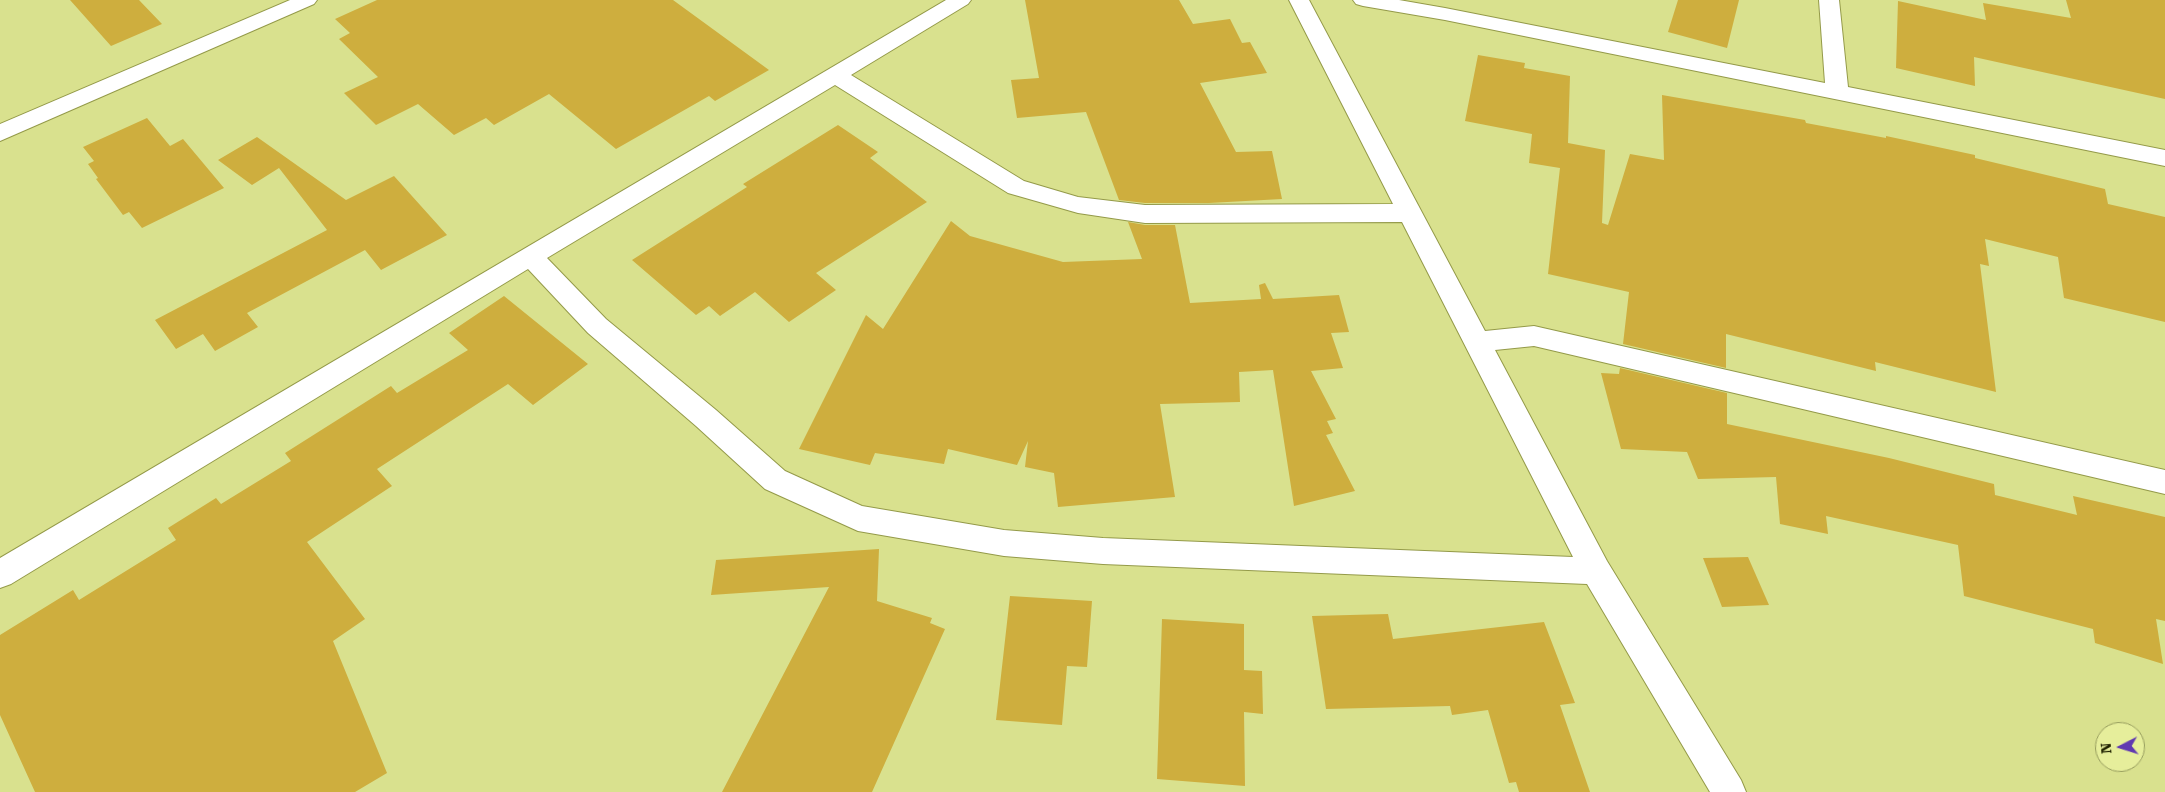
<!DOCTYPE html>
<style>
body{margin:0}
#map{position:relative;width:2165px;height:792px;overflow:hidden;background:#d9e18e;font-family:"Roboto Serif",serif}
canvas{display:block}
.north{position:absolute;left:2095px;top:722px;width:50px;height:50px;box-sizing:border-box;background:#e6ee9b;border:1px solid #969c5d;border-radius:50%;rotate:265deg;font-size:14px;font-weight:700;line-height:20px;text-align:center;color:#1f2100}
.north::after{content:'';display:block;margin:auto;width:18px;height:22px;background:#6039b1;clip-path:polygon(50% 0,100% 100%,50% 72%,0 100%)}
</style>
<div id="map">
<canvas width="2165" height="792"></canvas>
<div class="north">N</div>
</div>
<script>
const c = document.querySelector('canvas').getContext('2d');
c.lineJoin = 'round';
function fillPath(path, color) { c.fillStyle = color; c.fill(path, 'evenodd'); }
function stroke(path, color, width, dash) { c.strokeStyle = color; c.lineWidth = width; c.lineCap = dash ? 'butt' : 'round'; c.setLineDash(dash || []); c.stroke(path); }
fillPath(new Path2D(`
 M 70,0 L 139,0 L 162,24 L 111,46 Z
 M 377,0 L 673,0 L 769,70 L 715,101 L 709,96 L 616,149 L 549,94 L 494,125 L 486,118 L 454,135 L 418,104 L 376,125 L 344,93 L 378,77 L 339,39 L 350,33 L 335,19 Z
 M 1025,0 L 1179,0 L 1193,24 L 1230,19 L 1242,43 L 1250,42 L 1267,73 L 1200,83 L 1236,152 L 1272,151 L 1282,199 L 1209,203 L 1145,203 L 1119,200 L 1086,112 L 1017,118 L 1011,80 L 1039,78 Z
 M 1678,0 L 1739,0 L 1727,48 L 1668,32 Z
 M 2066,0 L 2165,0 L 2165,99 L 1974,57 L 1975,86 L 1896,68 L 1898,1 L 1986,20 L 1983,3 L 2071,18 Z
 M 1478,55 L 1525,63 L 1524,68 L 1570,76 L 1568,143 L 1605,150 L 1602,223 L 1608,225 L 1630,154 L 1664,160 L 1662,95 L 1805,120 L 1806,123 L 1886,138 L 1886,136 L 1975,155 L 1975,158 L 2105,189 L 2108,204 L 2165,217 L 2165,322 L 2064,298 L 2058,257 L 1985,239 L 1989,266 L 1980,264 L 1996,392 L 1875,362 L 1876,371 L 1726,334 L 1726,368 L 1623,344 L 1629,292 L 1548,274 L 1560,168 L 1529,163 L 1532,134 L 1465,121 Z
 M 147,118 L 170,146 L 183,139 L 224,188 L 142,228 L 129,212 L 123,215 L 96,179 L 98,178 L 88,164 L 94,161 L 83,147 Z
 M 838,125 L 878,152 L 870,158 L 927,202 L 816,273 L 836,290 L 789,322 L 755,292 L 720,316 L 709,306 L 696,315 L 632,260 L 747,187 L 743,184 Z
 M 257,137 L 346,200 L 394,176 L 447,235 L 381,270 L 365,250 L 247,313 L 258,327 L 215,351 L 203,334 L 176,349 L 155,320 L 327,230 L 279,168 L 252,185 L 218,160 Z
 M 951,221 L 970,236 L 1063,262 L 1142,259 L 1128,222 L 1145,225 L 1175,225 L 1190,303 L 1261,299 L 1259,285 L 1265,283 L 1273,299 L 1339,295 L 1349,332 L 1331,333 L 1343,368 L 1311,371 L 1336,419 L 1327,421 L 1333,433 L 1326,435 L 1355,491 L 1294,506 L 1273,370 L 1239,372 L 1240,402 L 1160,404 L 1175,497 L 1058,507 L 1054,473 L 1025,467 L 1028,441 L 1017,465 L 948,449 L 944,464 L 875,453 L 870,465 L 799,449 L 866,315 L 883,329 Z
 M 504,296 L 588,364 L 533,405 L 508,384 L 377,469 L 392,486 L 307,542 L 365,619 L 333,641 L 387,773 L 355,792 L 35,792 L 0,715 L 0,635 L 73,590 L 79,600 L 176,540 L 168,528 L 216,498 L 221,504 L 291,461 L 285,453 L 391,386 L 397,393 L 468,350 L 449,333 Z
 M 1620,368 L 1727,393 L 1727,424 L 1889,458 L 1994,484 L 1995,495 L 2077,515 L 2073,496 L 2165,517 L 2165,621 L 2156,619 L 2163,664 L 2095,643 L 2093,629 L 1964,596 L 1958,545 L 1826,516 L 1828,534 L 1780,524 L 1776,477 L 1698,479 L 1687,452 L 1621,449 L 1601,373 L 1619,374 Z
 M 879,549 L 877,601 L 932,618 L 930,623 L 945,629 L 872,792 L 722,792 L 829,587 L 711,595 L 716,560 Z
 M 1748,557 L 1769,605 L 1722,607 L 1703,558 Z
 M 1010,596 L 1092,601 L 1087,667 L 1067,666 L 1062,725 L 996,720 Z
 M 1388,614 L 1393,639 L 1544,622 L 1575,703 L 1560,705 L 1590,792 L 1519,792 L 1516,782 L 1509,783 L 1488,710 L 1452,715 L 1450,706 L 1326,709 L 1312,616 Z
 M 1162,619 L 1244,624 L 1244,670 L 1262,671 L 1263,714 L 1244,712 L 1245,786 L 1157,779 Z`), '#ceae3e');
const street = new Path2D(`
 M 290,0 L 317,0 L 314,4 L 0,141 L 0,124 Z
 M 946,0 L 971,0 L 968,4 L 851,75 L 1024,181 L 1078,197 L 1145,205 L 1393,204 L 1289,0 L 1309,0 L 1485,331 L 1534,326 L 2165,470 L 2165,494 L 1534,346 L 1495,350 L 1607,561 L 1741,780 L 1746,792 L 1710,792 L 1587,584 L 1103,564 L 1004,556 L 858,531 L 765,489 L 696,426 L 588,333 L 528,269 L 11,584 L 0,588 L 0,558 ZM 835,85 L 1008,193 L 1078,213 L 1145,223 L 1402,222 L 1573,557 L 1103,538 L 1004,530 L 862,506 L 785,471 L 716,410 L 606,319 L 547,258 Z
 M 1353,0 L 1399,0 L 1445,8 L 1825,83 L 1819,0 L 1839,0 L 1848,87 L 2165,150 L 2165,166 L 1445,20 L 1363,6 L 1356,4 Z`);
stroke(street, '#949a49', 2);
fillPath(street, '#fff');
</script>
